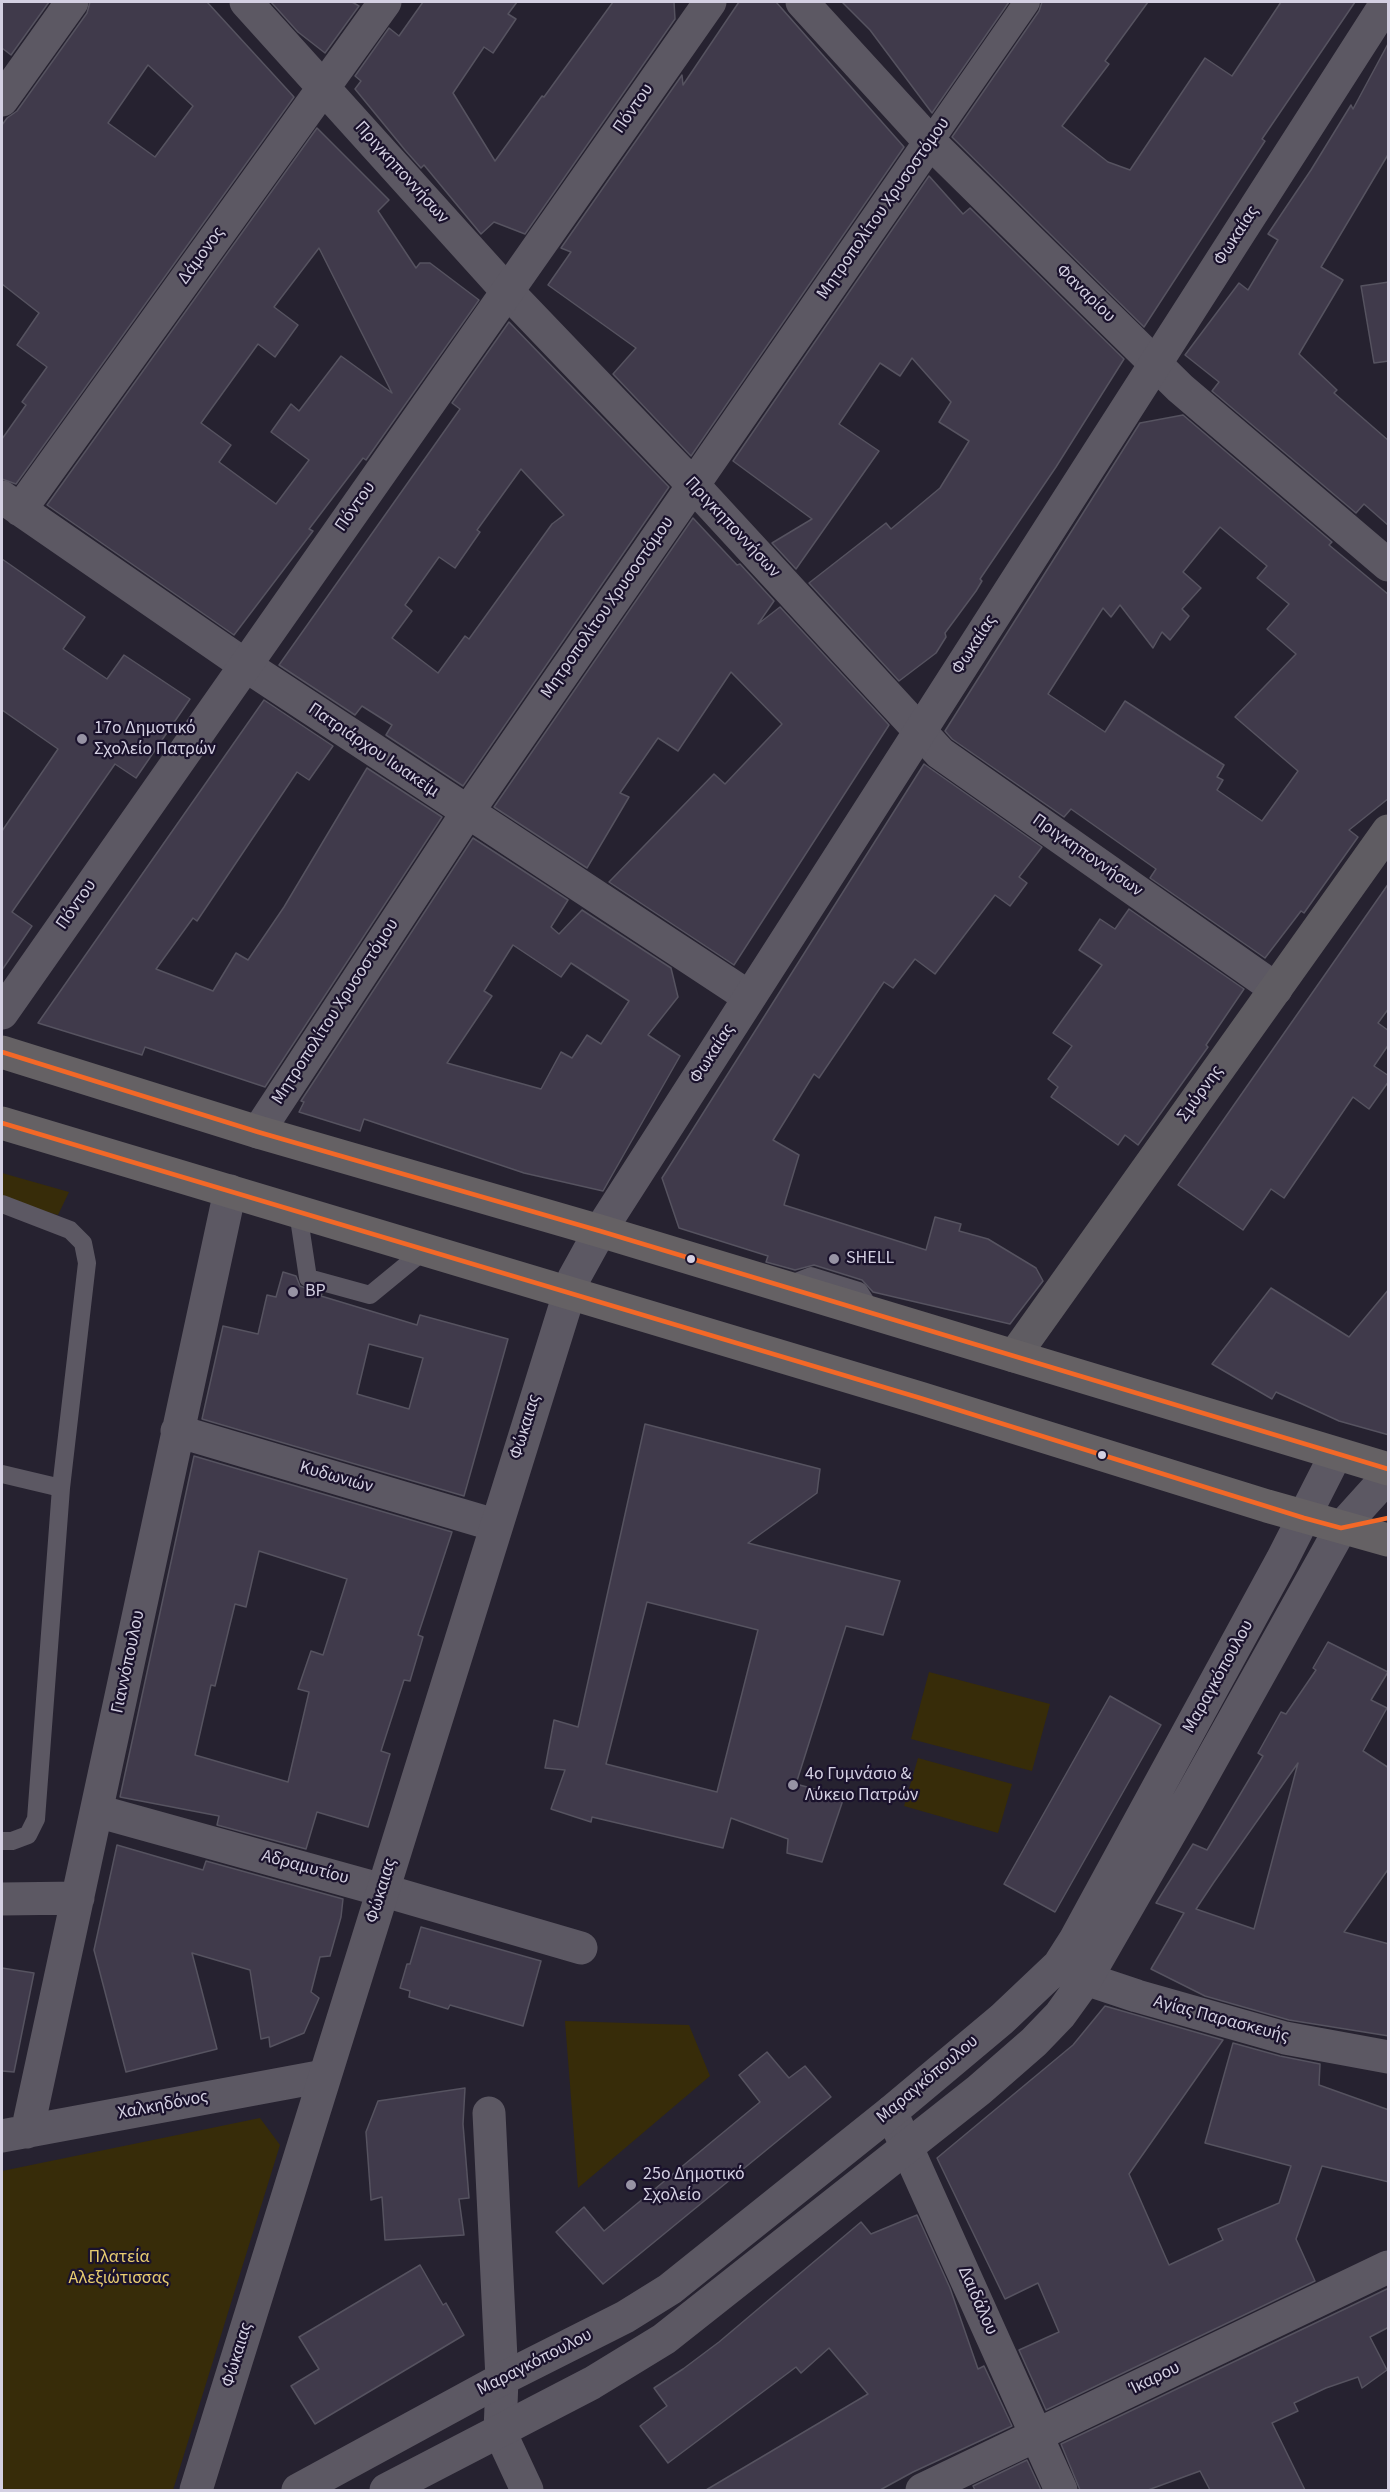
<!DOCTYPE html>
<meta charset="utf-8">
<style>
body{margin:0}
#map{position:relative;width:1390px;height:2492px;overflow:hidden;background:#262230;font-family:"Source Sans 3",sans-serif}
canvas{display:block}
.frame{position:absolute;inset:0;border:3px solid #d4d0e2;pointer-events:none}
</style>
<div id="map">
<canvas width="1390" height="2492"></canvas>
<div class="frame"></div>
</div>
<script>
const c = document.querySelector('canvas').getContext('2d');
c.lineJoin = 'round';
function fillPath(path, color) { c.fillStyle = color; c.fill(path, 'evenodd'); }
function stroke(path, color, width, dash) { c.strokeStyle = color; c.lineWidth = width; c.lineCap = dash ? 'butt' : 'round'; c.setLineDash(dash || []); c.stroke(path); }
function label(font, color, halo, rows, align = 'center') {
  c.font = font + ' "Source Sans 3",sans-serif'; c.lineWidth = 4.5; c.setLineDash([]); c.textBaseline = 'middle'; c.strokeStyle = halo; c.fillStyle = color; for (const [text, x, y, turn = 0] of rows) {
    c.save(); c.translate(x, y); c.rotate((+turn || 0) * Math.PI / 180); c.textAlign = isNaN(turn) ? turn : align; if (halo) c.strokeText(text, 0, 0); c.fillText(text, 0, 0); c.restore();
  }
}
fillPath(new Path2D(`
 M 2,1173 L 69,1192 L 58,1215 L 2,1199 Z
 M 929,1672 L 1050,1704 L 1032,1771 L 911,1739 Z
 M 918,1758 L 1012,1784 L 998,1833 L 904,1806 Z
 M 565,2021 L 689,2025 L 710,2076 L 578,2188 Z
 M 260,2118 L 280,2145 L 173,2490 L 2,2490 L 2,2171 Z`), '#372c09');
const building = new Path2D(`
 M 2,2 L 49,2 L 11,55 L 2,48 Z
 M 90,2 L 207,2 L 294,97 L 16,484 L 2,479 L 2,439 L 26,405 L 22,402 L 47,367 L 17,345 L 39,313 L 2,284 L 2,125 L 7,118 L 17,111 L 87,13 ZM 148,65 L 193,106 L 155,157 L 108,123 Z
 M 271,2 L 352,2 L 359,6 L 325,53 L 298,32 Z
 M 423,2 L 517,2 L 508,14 L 516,19 L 493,53 L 484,47 L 453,93 L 495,161 L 542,96 L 544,97 L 613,2 L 674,2 L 675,19 L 525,234 L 494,222 L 481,234 L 424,165 L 421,168 L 405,150 L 355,89 L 361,81 L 355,76 L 389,28 L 399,36 Z
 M 739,2 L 776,2 L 904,147 L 691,456 L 613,374 L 636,348 L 548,285 L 571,252 L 561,248 L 682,75 L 683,85 Z
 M 842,2 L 1009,2 L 932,113 L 870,30 Z
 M 1042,2 L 1148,2 L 1105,61 L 1109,64 L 1062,126 L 1108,162 L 1130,170 L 1205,58 L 1232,76 L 1281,2 L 1355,2 L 1262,139 L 1265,141 L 1144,327 L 952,137 L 1039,11 Z
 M 1389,42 L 1389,153 L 1321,267 L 1343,280 L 1299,354 L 1337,390 L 1334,393 L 1389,441 L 1389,526 L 1364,504 L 1356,513 L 1212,391 L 1219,382 L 1185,355 L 1239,283 L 1248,290 L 1278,240 L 1268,234 L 1311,170 L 1351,105 L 1353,109 Z
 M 317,128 L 389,200 L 378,211 L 416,268 L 420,263 L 430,263 L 479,300 L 366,460 L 363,458 L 309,529 L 313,531 L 234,635 L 47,505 ZM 319,248 L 392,393 L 341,356 L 299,411 L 291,404 L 271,432 L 309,460 L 276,504 L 219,462 L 231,445 L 201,423 L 258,344 L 275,357 L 298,325 L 274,307 Z
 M 929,176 L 963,214 L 970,208 L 1124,359 L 1056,467 L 980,579 L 982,581 L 976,591 L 945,633 L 946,637 L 936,653 L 899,681 L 809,583 L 886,523 L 891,529 L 940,488 L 969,441 L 939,422 L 951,402 L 912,358 L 900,376 L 880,363 L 839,424 L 879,451 L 796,569 L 772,543 L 812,519 L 733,461 Z
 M 1389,282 L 1389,361 L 1374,363 L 1361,286 Z
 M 509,322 L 669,487 L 463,786 L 386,735 L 392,725 L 362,706 L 355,715 L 279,665 L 460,409 L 452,403 ZM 521,469 L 564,515 L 552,524 L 469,639 L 465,636 L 438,673 L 392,638 L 412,611 L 405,605 L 439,557 L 455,568 L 480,532 L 477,530 Z
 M 1183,415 L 1332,542 L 1329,545 L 1389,595 L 1389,798 L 1349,830 L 1358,837 L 1304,913 L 1301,911 L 1265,958 L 1150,878 L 1156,869 L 1071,809 L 1064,817 L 952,739 L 945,731 L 1140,423 ZM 1220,527 L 1267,566 L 1257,578 L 1289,604 L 1267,629 L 1296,654 L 1235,717 L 1298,771 L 1262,821 L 1217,790 L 1223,780 L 1217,777 L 1224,765 L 1125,701 L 1105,732 L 1048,694 L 1103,608 L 1111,617 L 1120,605 L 1153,648 L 1162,632 L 1170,640 L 1189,616 L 1182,609 L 1201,588 L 1183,572 Z
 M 693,518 L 737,565 L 740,564 L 774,601 L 758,624 L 780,607 L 889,725 L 734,965 L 609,882 L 714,774 L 725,784 L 782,724 L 731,672 L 678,751 L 658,738 L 620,793 L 629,797 L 587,868 L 494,807 Z
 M 2,559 L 85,617 L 63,649 L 107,679 L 124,655 L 190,699 L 136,778 L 115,764 L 12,912 L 32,926 L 2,970 L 2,831 L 58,749 L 2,710 Z
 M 264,700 L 333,746 L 309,780 L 297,772 L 197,921 L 193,918 L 156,969 L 213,991 L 236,953 L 248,960 L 284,907 L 367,768 L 442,817 L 265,1087 L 145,1047 L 142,1055 L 38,1023 Z
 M 924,764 L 1042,847 L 1019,877 L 1027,883 L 1010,906 L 995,895 L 935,974 L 915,959 L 893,988 L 884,982 L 819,1078 L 814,1074 L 773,1140 L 799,1155 L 784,1205 L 926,1250 L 935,1217 L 961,1224 L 959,1231 L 988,1239 L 1036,1268 L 1043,1281 L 1010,1324 L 873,1292 L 862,1280 L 814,1265 L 795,1270 L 766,1262 L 768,1256 L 679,1228 L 662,1178 Z
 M 473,838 L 568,900 L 551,927 L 559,934 L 582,910 L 671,968 L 678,997 L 648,1035 L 680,1056 L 603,1191 L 524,1173 L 364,1119 L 360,1131 L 299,1112 L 304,1102 L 301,1101 ZM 513,945 L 561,977 L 571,963 L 629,1001 L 601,1044 L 587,1035 L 572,1058 L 561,1052 L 541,1089 L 447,1063 L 492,996 L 484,991 Z
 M 1389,883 L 1389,1008 L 1378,1023 L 1389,1031 L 1389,1044 L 1374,1066 L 1389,1076 L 1389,1081 L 1369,1109 L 1353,1097 L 1284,1198 L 1271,1189 L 1243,1230 L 1178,1185 Z
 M 1129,909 L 1244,989 L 1206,1045 L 1208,1047 L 1138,1145 L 1125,1135 L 1118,1145 L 1051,1097 L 1058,1087 L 1048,1079 L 1072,1046 L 1053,1033 L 1102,965 L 1079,950 L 1100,919 L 1115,929 Z
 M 283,1272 L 296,1276 L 300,1286 L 322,1294 L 321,1296 L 417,1325 L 420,1315 L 508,1339 L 464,1496 L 202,1419 L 223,1326 L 258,1334 L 267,1295 L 276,1297 ZM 369,1344 L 423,1358 L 409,1409 L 357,1394 Z
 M 1271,1288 L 1349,1337 L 1389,1289 L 1389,1435 L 1339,1421 L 1276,1392 L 1272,1399 L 1212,1364 Z
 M 645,1424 L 820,1469 L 817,1493 L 748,1543 L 900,1581 L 883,1635 L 846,1626 L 796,1784 L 844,1797 L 822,1862 L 787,1853 L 788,1839 L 731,1818 L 723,1848 L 592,1817 L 591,1822 L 551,1809 L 565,1770 L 545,1768 L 554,1720 L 578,1727 ZM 647,1602 L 758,1630 L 717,1792 L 606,1764 Z
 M 194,1456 L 452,1532 L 418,1635 L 423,1637 L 410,1681 L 404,1680 L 381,1751 L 390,1754 L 368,1827 L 317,1812 L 306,1849 L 217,1825 L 219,1816 L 120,1797 ZM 259,1551 L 347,1579 L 323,1655 L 311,1651 L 298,1689 L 309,1692 L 288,1782 L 195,1755 L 211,1685 L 215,1686 L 235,1604 L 246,1607 Z
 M 1328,1642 L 1388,1672 L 1371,1700 L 1387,1708 L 1363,1751 L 1389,1768 L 1389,1868 L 1344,1932 L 1389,1944 L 1389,2036 L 1289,2020 L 1205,1996 L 1151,1969 L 1184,1913 L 1156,1903 L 1193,1844 L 1207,1850 L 1263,1756 L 1258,1753 L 1281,1712 L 1286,1714 L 1316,1670 L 1313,1668 ZM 1298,1763 L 1254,1929 L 1196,1909 L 1214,1882 Z
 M 1110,1696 L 1161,1725 L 1055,1912 L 1004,1884 Z
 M 117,1845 L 203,1870 L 206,1861 L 343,1899 L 341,1917 L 330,1956 L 320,1957 L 311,1992 L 319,1998 L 304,2033 L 270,2047 L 269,2037 L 261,2039 L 250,1970 L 192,1953 L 217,2049 L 126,2072 L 94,1950 Z
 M 421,1927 L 541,1961 L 523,2026 L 450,2005 L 448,2009 L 409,1997 L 410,1991 L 400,1988 L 407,1964 L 410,1964 Z
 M 2,1968 L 34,1973 L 14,2072 L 2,2071 Z
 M 1105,2006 L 1223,2040 L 1129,2174 L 1169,2265 L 1223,2240 L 1218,2229 L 1279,2203 L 1291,2166 L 1205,2143 L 1233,2043 L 1280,2056 L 1320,2064 L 1319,2085 L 1389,2110 L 1389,2182 L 1322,2166 L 1296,2239 L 1315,2281 L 1046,2410 L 1019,2350 L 1059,2332 L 1038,2283 L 1005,2299 L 937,2158 L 1073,2045 Z
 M 767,2052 L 789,2078 L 805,2066 L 831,2097 L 603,2284 L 556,2232 L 584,2207 L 604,2231 L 760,2102 L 739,2075 Z
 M 465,2088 L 463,2124 L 469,2198 L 459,2199 L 464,2235 L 385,2240 L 382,2197 L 371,2200 L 366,2132 L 378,2101 Z
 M 917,2215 L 950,2288 L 978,2369 L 984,2366 L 1012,2426 L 913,2472 L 880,2490 L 706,2490 L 868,2394 L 829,2348 L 801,2373 L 796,2367 L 668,2463 L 640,2426 L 667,2406 L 654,2388 L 683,2369 L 719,2342 L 861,2222 L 871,2234 Z
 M 420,2265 L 443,2305 L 446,2303 L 464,2335 L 315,2424 L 291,2386 L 319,2369 L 299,2337 Z
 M 1389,2288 L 1389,2327 L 1370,2337 L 1387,2370 L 1362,2388 L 1358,2377 L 1326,2388 L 1294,2403 L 1298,2411 L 1272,2423 L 1305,2490 L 1210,2490 L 1200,2471 L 1148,2490 L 1080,2490 L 1061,2444 Z
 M 1027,2460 L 1041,2490 L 975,2490 L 973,2486 Z`);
fillPath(building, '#403a4b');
stroke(building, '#565360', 1.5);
stroke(new Path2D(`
 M 2,1204 L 70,1230 L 83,1243 L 87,1263 L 61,1488 L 36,1819 L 28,1835 L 12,1841 L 2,1841
 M 298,1212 L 308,1278 L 370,1295 L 426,1249
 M 786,1286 L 811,1276 L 859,1291 L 872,1312
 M 2,1474 L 61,1488`), '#5c5863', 18);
stroke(new Path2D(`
 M 930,142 L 1027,2`), '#5c5863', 26);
stroke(new Path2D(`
 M 246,2 L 507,291 L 693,485 L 940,753 L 1276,989
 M 802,2 L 930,142 L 1180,388 L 1388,565
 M 2,100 L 72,2
 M 2,497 L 245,665 L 749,997
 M 20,510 L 385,2
 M 258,1132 L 467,813 L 930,142
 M 177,1431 L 495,1525
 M 97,1811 L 382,1890 L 581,1948
 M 2,1899 L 78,1898
 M 1062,1967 L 1086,1979 L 1137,1996 L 1285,2038 L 1388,2057
 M 891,2112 L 1061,2490
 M 489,2113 L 502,2379 L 500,2432 L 527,2490
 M 27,2132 L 230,1191
 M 2,2136 L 324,2076
 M 922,2490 L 1388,2267`), '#5c5863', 33);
stroke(new Path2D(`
 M 2,1013 L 710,2
 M 196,2490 L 574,1278 L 600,1231 L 1387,2
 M 298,2490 L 502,2379 L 625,2317 L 670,2289 L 891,2112 L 1002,2019 L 1059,1965 L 1075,1940 L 1282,1560 L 1336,1454
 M 386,2490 L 592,2383 L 664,2339 L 979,2090 L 1034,2042 L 1060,2015 L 1086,1979 L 1189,1800 L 1341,1528 L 1388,1476`), '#5c5863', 33);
stroke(new Path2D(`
 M 1014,1356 L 1388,831`), '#5f5c62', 33);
stroke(new Path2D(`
 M 2,1052 L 258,1132 L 600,1231 L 1388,1469
 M 2,1123 L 920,1398 L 1267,1506 L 1388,1540`), '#656164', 33);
stroke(new Path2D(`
 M 2,1052 L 258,1132 L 600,1231 L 1388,1469
 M 2,1123 L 920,1398 L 1304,1518 L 1341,1528 L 1388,1518`), '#f36827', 4.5);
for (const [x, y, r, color] of [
 [82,739,6,"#9793a4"],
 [691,1259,5,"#d4d0e2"],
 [834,1259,6,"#9793a4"],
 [293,1292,6,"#9793a4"],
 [1102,1455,5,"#d4d0e2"],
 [793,1785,6,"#9793a4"],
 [631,2185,6,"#9793a4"]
]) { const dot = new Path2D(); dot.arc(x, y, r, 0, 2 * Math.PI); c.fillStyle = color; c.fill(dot); stroke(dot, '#1a122c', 2); }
label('18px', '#d4d0e2', '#1a122c', [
 ["Πόντου",634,109,-55],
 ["Πριγκηποννήσων",401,173,48],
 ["Μητροπολίτου Χρυσοστόμου",884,209,-55],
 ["Φωκαίας",1237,236,-57],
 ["Δάμονος",202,256,-54],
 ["Φαναρίου",1085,294,44],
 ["Πόντου",356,507,-55],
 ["Πριγκηποννήσων",732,528,47],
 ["Μητροπολίτου Χρυσοστόμου",608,608,-55],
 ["Φωκαίας",975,645,-57],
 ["Πατριάρχου Ιωακείμ",373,751,34],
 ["Πριγκηποννήσων",1087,856,35],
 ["Πόντου",77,905,-55],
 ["Μητροπολίτου Χρυσοστόμου",336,1012,-57],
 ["Φωκαίας",713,1054,-57],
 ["Σμύρνης",1201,1094,-54],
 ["Φώκαιας",526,1427,-73],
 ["Κυδωνιών",336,1478,16],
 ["Γιαννόπουλου",129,1662,-78],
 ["Μαραγκόπουλου",1219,1677,-61],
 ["Αδραμυτίου",305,1868,15],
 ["Φώκαιας",382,1891,-73],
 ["Αγίας Παρασκευής",1221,2020,15],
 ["Μαραγκόπουλου",928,2080,-40],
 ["Χαλκηδόνος",163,2106,-11],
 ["Δαιδάλου",977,2301,66],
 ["Φώκαιας",238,2355,-73],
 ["Μαραγκόπουλου",535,2363,-27],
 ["Ίκαρου",1155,2379,-26]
]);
label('18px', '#d4d0e2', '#1a122c', [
 ["17ο Δημοτικό",94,729],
 ["Σχολείο Πατρών",94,750],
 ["SHELL",846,1259],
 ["BP",305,1292],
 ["4ο Γυμνάσιο &",805,1775],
 ["Λύκειο Πατρών",805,1796],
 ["25ο Δημοτικό",643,2175],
 ["Σχολείο",643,2196]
], 'left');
label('18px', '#e8cc70', '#1a122c', [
 ["Πλατεία",119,2258],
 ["Αλεξιώτισσας",119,2279]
]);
</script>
